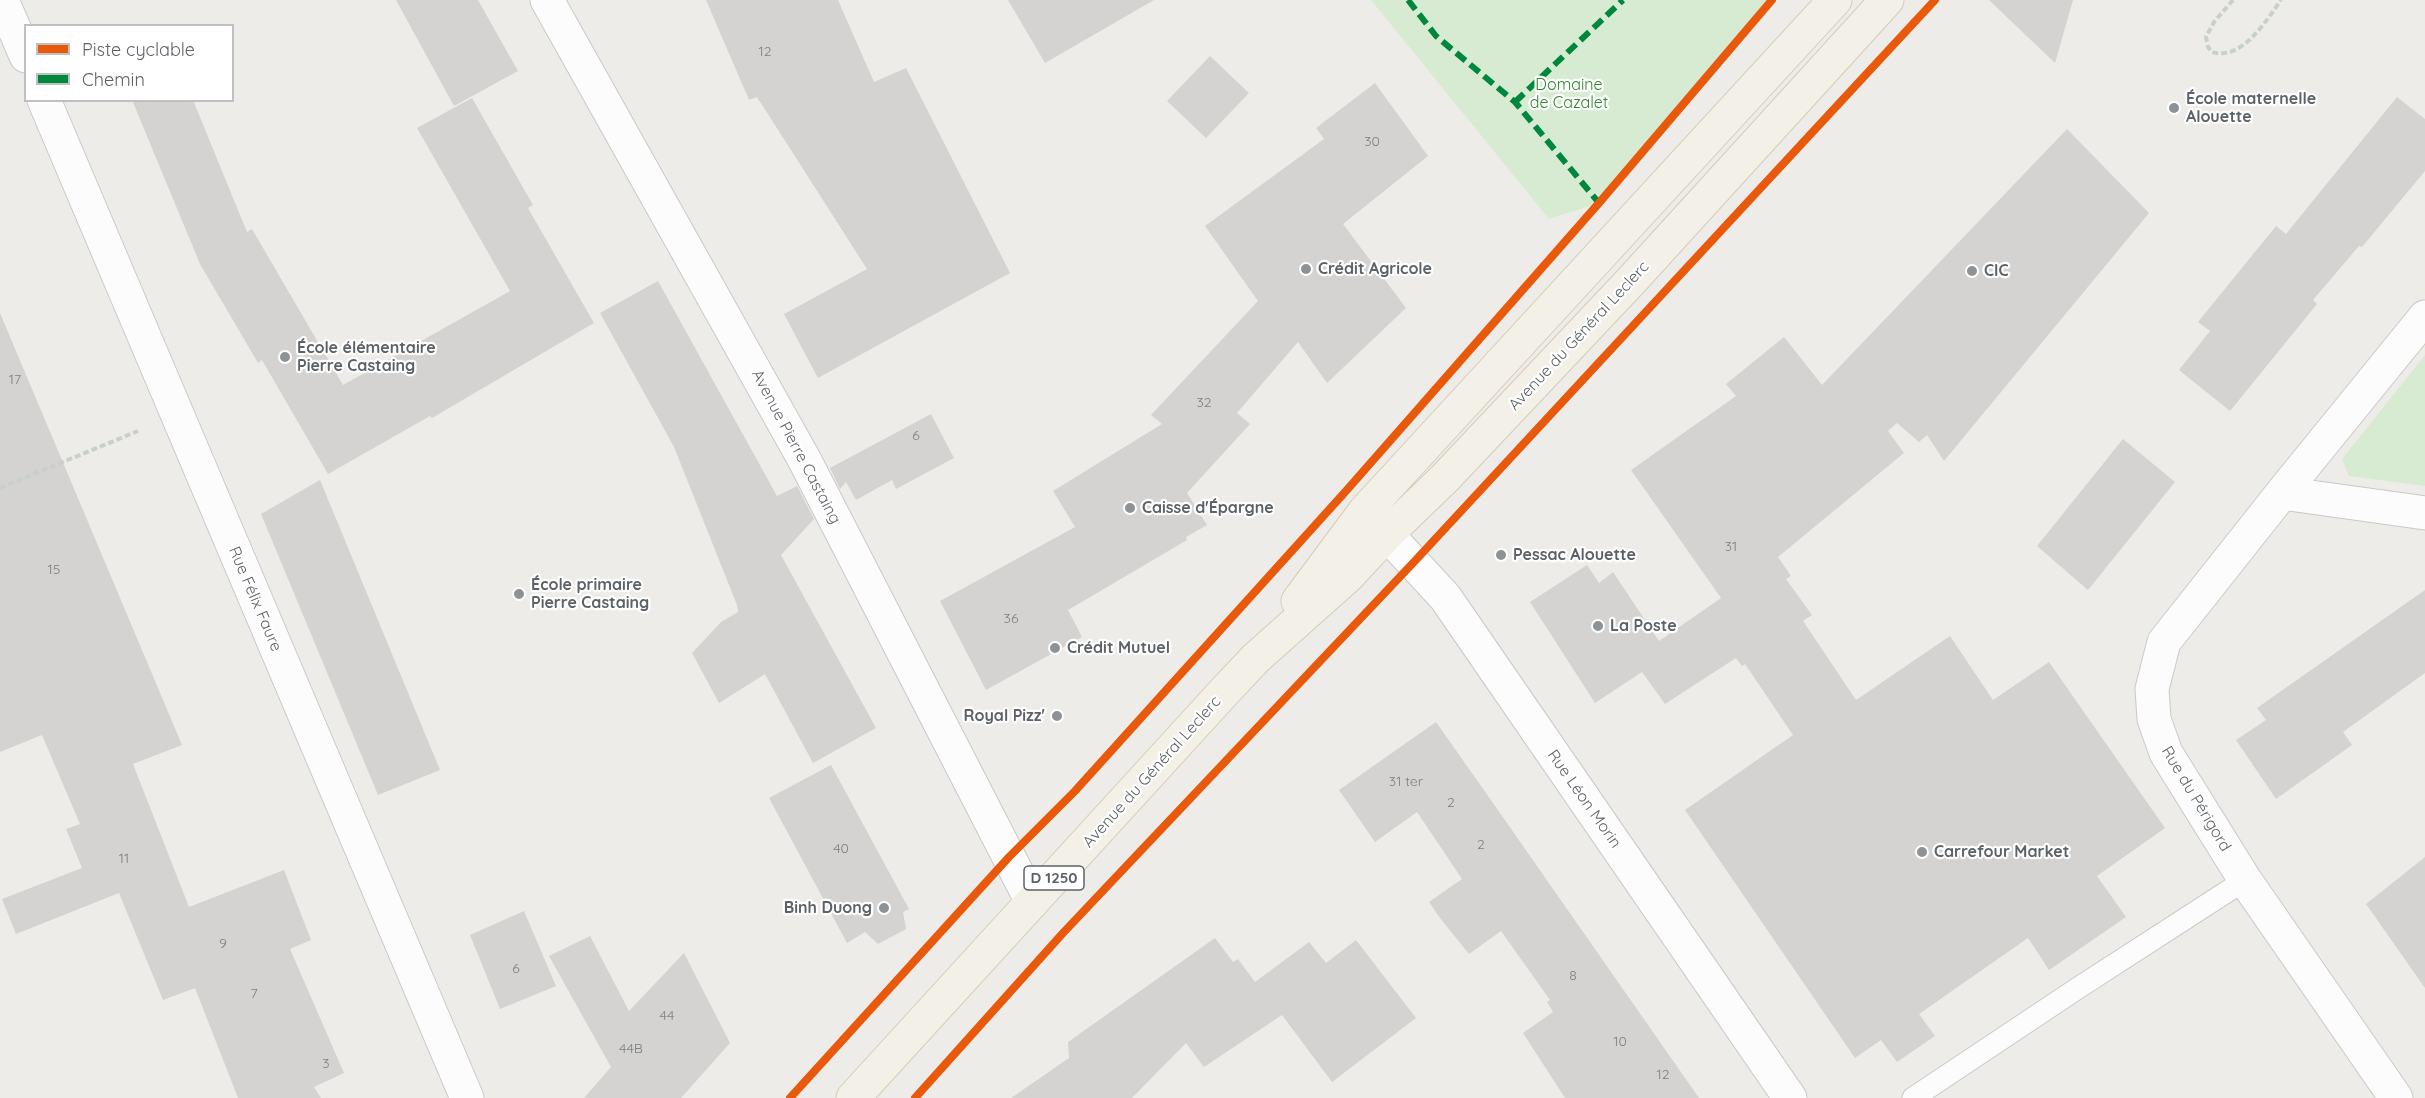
<!DOCTYPE html>
<meta charset="utf-8">
<style>
body{margin:0}
#map{position:relative;width:2425px;height:1098px;overflow:hidden;background:#edece8;font-family:Quicksand,sans-serif}
canvas{display:block}
.legend{position:absolute;left:24px;top:24px;width:210px;height:78px;box-sizing:border-box;background:#fff;border:2px solid #bec0c2;margin:0;padding:8px 10px;list-style:none;font-size:18px;color:#5d6267}
.legend li{display:flex;align-items:center;gap:12px;height:30px}
.legend b{width:30px;border:2px solid #bec0c2}
</style>
<div id="map">
<canvas width="2425" height="1098"></canvas>
<ul class="legend">
<li><b style="height:8px;background:#e8590c"></b>Piste cyclable</li>
<li><b style="height:8px;background:#00873e"></b>Chemin</li>
</ul>
</div>
<script>
const c = document.querySelector('canvas').getContext('2d');
c.lineJoin = 'round';
function fillPath(path, color) { c.fillStyle = color; c.fill(path, 'evenodd'); }
function stroke(path, color, width, dash) { c.strokeStyle = color; c.lineWidth = width; c.lineCap = dash ? 'butt' : 'round'; c.setLineDash(dash || []); c.stroke(path); }
function label(font, color, halo, rows, align = 'center') {
  c.font = font + ' Quicksand,sans-serif'; c.lineWidth = 4.5; c.setLineDash([]); c.textBaseline = 'middle'; c.strokeStyle = halo; c.fillStyle = color; for (const [text, x, y, turn = 0] of rows) {
    c.save(); c.translate(x, y); c.rotate((+turn || 0) * Math.PI / 180); c.textAlign = isNaN(turn) ? turn : align; if (halo) c.strokeText(text, 0, 0); c.fillText(text, 0, 0); c.restore();
  }
}
fillPath(new Path2D(`
 M 1371,0 L 1772,0 L 1599,203 L 1549,219 Z
 M 2425,355 L 2425,486 L 2349,476 L 2342,459 Z`), '#d6ebd2');
fillPath(new Path2D(`
 M 396,0 L 478,0 L 518,71 L 454,106 Z
 M 706,0 L 838,0 L 874,82 L 906,68 L 1010,273 L 818,378 L 784,314 L 867,269 L 757,97 L 749,100 Z
 M 1008,0 L 1154,0 L 1045,63 Z
 M 1989,0 L 2073,0 L 2055,63 Z
 M 1210,56 L 1249,93 L 1206,138 L 1167,101 Z
 M 1375,83 L 1428,156 L 1343,224 L 1406,308 L 1327,383 L 1298,342 L 1237,413 L 1250,424 L 1187,493 L 1207,525 L 1186,537 L 1187,540 L 1068,610 L 1082,637 L 986,690 L 940,601 L 1075,527 L 1053,491 L 1162,424 L 1151,415 L 1258,301 L 1205,226 L 1324,139 L 1316,128 Z
 M 2397,97 L 2425,119 L 2425,171 L 2362,247 L 2359,246 L 2313,300 L 2317,304 L 2230,411 L 2179,370 L 2210,331 L 2198,322 L 2276,226 L 2286,234 Z
 M 472,98 L 533,205 L 528,208 L 594,323 L 432,418 L 430,416 L 328,474 L 262,360 L 258,363 L 200,264 L 132,100 L 193,100 L 247,232 L 252,229 L 343,385 L 510,291 L 417,128 Z
 M 2067,129 L 2149,213 L 1944,461 L 1927,435 L 1919,442 L 1897,423 L 1888,431 L 1904,453 L 1778,557 L 1791,576 L 1786,579 L 1812,615 L 1803,621 L 1856,700 L 1950,636 L 1993,700 L 2049,662 L 2165,828 L 2097,876 L 2126,917 L 2049,970 L 2028,938 L 1919,1014 L 1935,1036 L 1897,1062 L 1881,1040 L 1855,1058 L 1685,810 L 1793,735 L 1745,664 L 1742,666 L 1736,658 L 1665,704 L 1642,672 L 1595,703 L 1530,602 L 1587,565 L 1599,583 L 1613,572 L 1659,641 L 1721,598 L 1631,470 L 1736,396 L 1726,384 L 1784,337 L 1822,385 Z
 M 658,281 L 777,496 L 797,486 L 814,519 L 781,555 L 876,728 L 813,763 L 765,674 L 719,703 L 692,653 L 721,622 L 738,612 L 737,605 L 674,447 L 600,313 Z
 M 0,313 L 182,745 L 133,764 L 189,907 L 284,870 L 311,940 L 290,949 L 344,1073 L 314,1087 L 321,1098 L 238,1098 L 195,988 L 163,1000 L 119,893 L 16,934 L 2,899 L 82,868 L 66,829 L 80,824 L 42,735 L 0,752 Z
 M 931,414 L 954,458 L 896,489 L 892,480 L 856,500 L 846,482 L 840,489 L 830,468 Z
 M 2123,439 L 2175,482 L 2088,590 L 2037,546 Z
 M 320,480 L 440,770 L 378,795 L 261,514 Z
 M 2425,590 L 2425,673 L 2343,732 L 2352,745 L 2276,799 L 2236,740 L 2266,720 L 2257,708 Z
 M 1436,722 L 1486,793 L 1699,1098 L 1565,1098 L 1523,1033 L 1553,1012 L 1547,1002 L 1550,1000 L 1501,931 L 1469,954 L 1440,918 L 1429,902 L 1462,879 L 1417,812 L 1375,842 L 1339,790 Z
 M 831,765 L 909,909 L 903,912 L 906,929 L 878,944 L 865,932 L 847,943 L 769,798 Z
 M 2425,857 L 2425,988 L 2366,904 Z
 M 524,911 L 556,986 L 500,1009 L 470,935 Z
 M 590,936 L 629,1011 L 684,953 L 730,1043 L 681,1098 L 584,1098 L 611,1067 L 549,956 Z
 M 1215,938 L 1233,962 L 1238,959 L 1255,982 L 1309,942 L 1326,963 L 1356,940 L 1416,1018 L 1332,1082 L 1282,1015 L 1204,1067 L 1186,1043 L 1132,1098 L 1011,1098 L 1069,1058 L 1068,1042 Z`), '#d4d3d1');
const lane = new Path2D(`
 M 1913,1098 L 2078,988 L 2245,880`);
const street = new Path2D(`
 M 2,0 L 26,56
 M 547,0 L 804,459 L 1032,902
 M 44,100 L 467,1098
 M 2282,493 L 2425,317
 M 1369,515 L 1445,597 L 1790,1098
 M 2396,1098 L 2245,880 L 2166,753 L 2154,719 L 2152,689 L 2164,642 L 2282,493 L 2425,513`);
const primary = new Path2D(`
 M 1298,601 L 1365,511 L 1835,0
 M 853,1098 L 1224,692 L 1256,658 L 1347,577 L 1387,534 L 1445,478 L 1631,281 L 1887,0`);
stroke(lane, '#c9c9c9', 23);
stroke(street, '#c9c9c9', 35);
stroke(primary, '#d7cbb4', 35);
stroke(new Path2D(`
 M 2233,0 L 2214,22 L 2206,37 L 2208,47 L 2212,52 C 2242,61 2266,21 2281,0
 M 0,488 L 138,431`), '#c9cfcb', 4, [6, 3]);
stroke(lane, '#fcfcfc', 21);
stroke(street, '#fcfcfc', 33);
stroke(primary, '#f3f0e8', 33);
stroke(new Path2D(`
 M 1408,0 L 1436,36 L 1515,102 L 1599,203
 M 1515,102 L 1623,0`), '#00873e', 6, [12, 6]);
stroke(new Path2D(`
 M 790,1098 L 1009,857 L 1075,791 L 1346,491 L 1599,203 L 1772,0
 M 915,1098 L 1063,933 L 1413,563 L 1935,0`), '#e8590c', 8);
for (const [x, y, r, color] of [
 [2174,108,6,"#8f9294"],
 [1306,269,6,"#8f9294"],
 [1972,271,6,"#8f9294"],
 [285,357,6,"#8f9294"],
 [1130,508,6,"#8f9294"],
 [1501,555,6,"#8f9294"],
 [519,594,6,"#8f9294"],
 [1598,626,6,"#8f9294"],
 [1055,648,6,"#8f9294"],
 [1057,716,6,"#8f9294"],
 [1922,852,6,"#8f9294"],
 [884,908,6,"#8f9294"]
]) { const dot = new Path2D(); dot.arc(x, y, r, 0, 2 * Math.PI); c.fillStyle = color; c.fill(dot); stroke(dot, '#fff', 2); }
label('14px', '#7c8082', null, [
 ["12",765,52],
 ["30",1372,142],
 ["17",15,380],
 ["32",1204,403],
 ["6",916,436],
 ["31",1731,547],
 ["15",54,570],
 ["36",1011,619],
 ["31 ter",1406,782],
 ["2",1451,803],
 ["2",1481,845],
 ["40",841,849],
 ["11",124,859],
 ["9",223,944],
 ["6",516,969],
 ["8",1573,976],
 ["7",254,994],
 ["44",667,1016],
 ["10",1620,1042],
 ["44B",631,1049],
 ["3",326,1064],
 ["12",1663,1075]
]);
for (const [x, y, w] of [
 [1054,878,60]
]) { const box = new Path2D(); box.roundRect(x - w / 2, y - 12, w, 24, 4.5); c.fillStyle = '#fff'; c.fill(box); stroke(box, '#5d6267', 1.5); }
label('bold 15px', '#5d6267', null, [
 ["D 1250",1054,878]
]);
label('16px', '#30852e', '#fff', [
 ["Domaine",1569,85],
 ["de Cazalet",1569,103]
]);
label('bold 16px', '#5d6267', '#fff', [
 ["École maternelle",2186,99],
 ["Alouette",2186,117],
 ["Crédit Agricole",1318,269],
 ["CIC",1984,271],
 ["École élémentaire",297,348],
 ["Pierre Castaing",297,366],
 ["Caisse d'Épargne",1142,508],
 ["Pessac Alouette",1513,555],
 ["École primaire",531,585],
 ["Pierre Castaing",531,603],
 ["La Poste",1610,626],
 ["Crédit Mutuel",1067,648],
 ["Royal Pizz'",1045,716,"right"],
 ["Carrefour Market",1934,852],
 ["Binh Duong",872,908,"right"]
], 'left');
label('16px', '#5d6267', '#fff', [
 ["Avenue du Général Leclerc",1579,336,-47],
 ["Avenue Pierre Castaing",796,447,62],
 ["Rue Félix Faure",255,599,67],
 ["Avenue du Général Leclerc",1152,772,-48],
 ["Rue Léon Morin",1584,799,55],
 ["Rue du Périgord",2196,799,59]
]);
</script>
